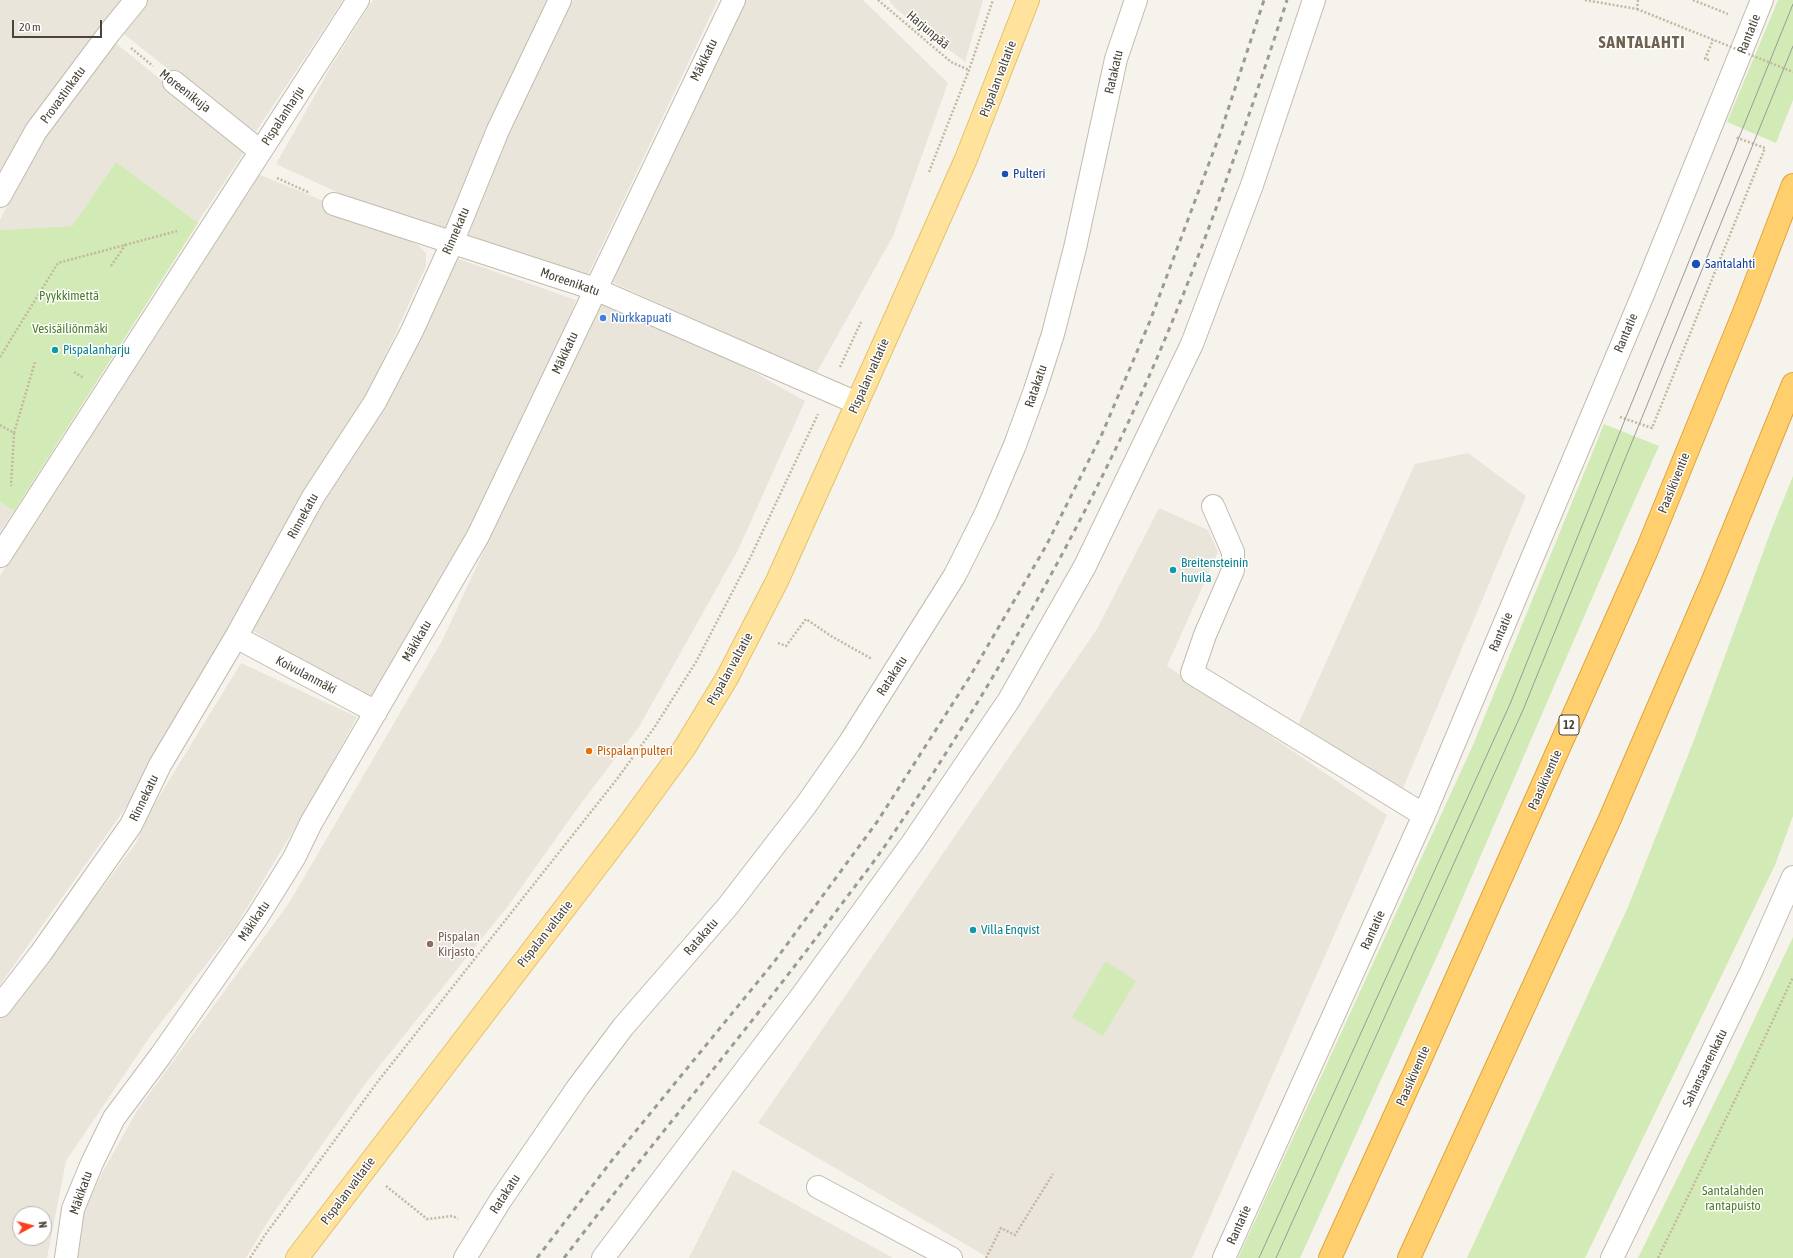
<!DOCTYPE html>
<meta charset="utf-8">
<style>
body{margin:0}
#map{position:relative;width:1793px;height:1258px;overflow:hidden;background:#f6f3ec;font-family:"Asap Condensed",sans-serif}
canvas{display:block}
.north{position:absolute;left:12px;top:1206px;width:40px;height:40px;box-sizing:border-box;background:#fff;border:1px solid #b7b4b0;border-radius:50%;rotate:83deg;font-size:11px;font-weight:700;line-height:16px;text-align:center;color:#4b4439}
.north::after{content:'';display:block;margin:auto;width:14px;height:18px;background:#fc3f1d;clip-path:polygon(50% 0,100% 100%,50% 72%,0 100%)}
.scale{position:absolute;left:12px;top:20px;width:90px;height:18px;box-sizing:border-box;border:2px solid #4b4439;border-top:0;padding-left:5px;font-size:12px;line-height:14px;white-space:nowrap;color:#4b4439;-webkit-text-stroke:3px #fff;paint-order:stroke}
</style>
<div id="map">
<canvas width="1793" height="1258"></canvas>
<div class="north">N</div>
<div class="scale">20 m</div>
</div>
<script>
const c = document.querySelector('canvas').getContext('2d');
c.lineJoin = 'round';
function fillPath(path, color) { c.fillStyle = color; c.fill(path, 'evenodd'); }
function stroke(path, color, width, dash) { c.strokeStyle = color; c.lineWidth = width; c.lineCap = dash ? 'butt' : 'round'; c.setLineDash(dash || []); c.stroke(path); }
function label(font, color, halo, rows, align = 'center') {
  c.font = font + ' "Asap Condensed",sans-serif'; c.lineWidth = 3; c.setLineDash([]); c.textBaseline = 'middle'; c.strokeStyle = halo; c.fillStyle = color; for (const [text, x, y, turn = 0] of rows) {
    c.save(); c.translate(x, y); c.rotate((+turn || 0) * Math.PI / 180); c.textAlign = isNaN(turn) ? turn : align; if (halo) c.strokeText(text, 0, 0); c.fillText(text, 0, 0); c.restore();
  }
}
fillPath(new Path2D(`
 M 0,0 L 121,0 L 26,125 L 0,172 Z
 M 148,0 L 343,0 L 253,136 L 120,31 Z
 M 373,0 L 548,0 L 444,232 L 339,193 L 276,164 L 332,65 Z
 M 573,0 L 718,0 L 587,277 L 460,234 L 521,98 Z
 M 740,0 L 863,0 L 948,83 L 893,236 L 816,374 L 612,282 L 695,94 Z
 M 889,0 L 983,0 L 965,62 L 895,8 Z
 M 112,40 L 246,149 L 196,225 L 116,162 L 72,226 L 0,230 L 0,220 L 30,160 L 70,94 Z
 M 258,174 L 341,208 L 418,245 L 426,253 L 426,266 L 359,414 L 146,779 L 0,985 L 0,576 L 83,442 L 160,330 Z
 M 456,258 L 576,300 L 556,355 L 479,515 L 372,703 L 253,631 L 286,560 L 387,401 Z
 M 598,303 L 704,344 L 805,401 L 738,550 L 639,727 L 579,806 L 508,906 L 365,1084 L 270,1218 L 246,1258 L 70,1258 L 74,1231 L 101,1175 L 138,1109 L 289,903 L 443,639 Z
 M 1468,453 L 1526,496 L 1403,788 L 1297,727 L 1415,464 Z
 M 0,502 L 14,511 L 0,532 Z
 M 1159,508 L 1208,530 L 1218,552 L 1167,666 L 1387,815 L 1192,1258 L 989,1258 L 758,1123 L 1097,629 Z
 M 241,663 L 357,717 L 315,794 L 236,926 L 149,1038 L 66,1161 L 47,1258 L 0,1258 L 0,1019 L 40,971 L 136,843 L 152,808 ZM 20,1214 L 44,1214 L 44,1238 L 20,1238 Z
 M 733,1170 L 893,1258 L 689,1258 Z`), '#eae5da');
fillPath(new Path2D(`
 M 1778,0 L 1793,0 L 1793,100 L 1776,143 L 1727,122 Z
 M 116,162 L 198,223 L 14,511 L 0,502 L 0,230 L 72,226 Z
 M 1604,424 L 1659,446 L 1625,522 L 1443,943 L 1300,1258 L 1238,1258 L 1473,745 Z
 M 1793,476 L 1793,816 L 1775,865 L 1585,1258 L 1467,1258 L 1628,907 L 1694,740 L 1772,528 Z
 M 1793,937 L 1793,1258 L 1638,1258 L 1730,1071 Z
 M 1106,961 L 1136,981 L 1103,1036 L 1072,1017 Z`), '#d2eab5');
const minor = new Path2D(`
 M 174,82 L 260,151
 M 0,196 L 36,131 L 110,32 L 136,0
 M 334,204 L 595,289 L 857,403
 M 1213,506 L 1233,552 L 1233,570 L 1205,635 L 1192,673 L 1424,815
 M 0,556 L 358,0
 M 236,637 L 376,712
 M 0,1006 L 41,953 L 131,825 L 160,765 L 236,637 L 313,497 L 375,402 L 412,331 L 452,243 L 498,130 L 560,0
 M 818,1187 L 951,1258
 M 66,1258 L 73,1209 L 92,1163 L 114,1118 L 161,1055 L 256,919 L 294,858 L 311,823 L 478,536 L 734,0
 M 465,1258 L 500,1201 L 578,1087 L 623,1027 L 728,906 L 806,805 L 850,742 L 955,575 L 986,513 L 1015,445 L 1035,390 L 1053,334 L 1075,248 L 1116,59 L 1136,0
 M 603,1258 L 803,994 L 913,842 L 1009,700 L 1085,566 L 1192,344 L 1252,185 L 1314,0
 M 1224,1258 L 1424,815 L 1644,292 L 1762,0
 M 1612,1258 L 1750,974 L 1793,877`);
const major = new Path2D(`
 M 297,1258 L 623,832 L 685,747 L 727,678 L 777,581 L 893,323 L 966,159 L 1028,0`);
const highway = new Path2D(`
 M 1330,1258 L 1416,1069 L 1647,550 L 1745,310 L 1793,185
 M 1409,1258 L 1609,821 L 1713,580 L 1793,384`);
stroke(minor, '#c2bbae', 24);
stroke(major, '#e6c16a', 24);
stroke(highway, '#e0a43c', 24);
stroke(new Path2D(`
 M 878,0 L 951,62 L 969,70
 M 1585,0 L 1637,9 L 1638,0
 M 1693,0 L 1728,14
 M 131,48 L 153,66
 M 1709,60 L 1705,59 L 1713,40
 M 929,172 L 969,70 L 993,0
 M 277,178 L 310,193
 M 111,266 L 126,244
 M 0,357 L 58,263 L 177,231
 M 840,367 L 861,322
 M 74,372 L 84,378
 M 1620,417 L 1652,428 L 1765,148 L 1735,137
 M 0,425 L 14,433 L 11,486
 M 14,433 L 35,362
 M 778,643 L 786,646 L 806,619 L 831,636 L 872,659
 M 386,1186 L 427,1219 L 453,1216 L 458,1219
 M 250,1258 L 265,1235 L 379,1080 L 617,779 L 654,728 L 696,662 L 751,556 L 818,414
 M 986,1258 L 1001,1228 L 1015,1235 L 1053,1174
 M 1658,1258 L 1751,1067 L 1793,977`), '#c4b79f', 2.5, [2, 2]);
stroke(minor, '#fff', 22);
stroke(major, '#ffe39c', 22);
stroke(highway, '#ffcf6e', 22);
stroke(new Path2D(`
 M 1259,1258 L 1510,704 L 1793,4
 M 1276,1258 L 1523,710 L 1793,46`), '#9a9a9a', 1);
stroke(new Path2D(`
 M 537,1258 L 613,1159 L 774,962 L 877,822 L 969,678 L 1046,546 L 1102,434 L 1150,321 L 1220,134 L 1264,0
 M 564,1258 C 652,1143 745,1033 832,917 C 854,887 877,859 897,828 C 979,706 1053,579 1117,446 C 1186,303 1238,151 1287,0`), '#9a9a9a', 3, [5, 5]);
stroke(new Path2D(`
 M 1637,9 L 1793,72`), '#c4b79f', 2.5, [2, 2]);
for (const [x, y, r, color] of [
 [1005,174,4,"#1a4fb4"],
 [1696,264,5,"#1a4fb4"],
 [603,318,4,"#3f7fe0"],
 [55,350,4,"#0f9aa8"],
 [1173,570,4,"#0f9aa8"],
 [589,751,4,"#e8710a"],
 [973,930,4,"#0f9aa8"],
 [430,944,4,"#8d6e63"]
]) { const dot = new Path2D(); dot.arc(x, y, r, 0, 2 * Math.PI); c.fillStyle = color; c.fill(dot); stroke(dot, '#fff', 1.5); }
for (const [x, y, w] of [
 [1569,725,20]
]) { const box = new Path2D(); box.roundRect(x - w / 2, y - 10, w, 20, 3); c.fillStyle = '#fff'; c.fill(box); stroke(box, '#4b4439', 1); }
label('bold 12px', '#4b4439', null, [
 ["12",1569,725]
]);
label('13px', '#4b4439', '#fff', [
 ["Harjunpää",928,30,40],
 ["Rantatie",1749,34,-68],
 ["Mäkikatu",704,60,-64],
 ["Ratakatu",1114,72,-77],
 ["Pispalan valtatie",998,79,-69],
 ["Moreenikuja",185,91,38],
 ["Provastinkatu",63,95,-54],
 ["Pispalanharju",283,116,-57],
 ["Rinnekatu",456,231,-67],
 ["Moreenikatu",570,282,19],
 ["Rantatie",1626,333,-67],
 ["Mäkikatu",565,353,-65],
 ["Pispalan valtatie",869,376,-66],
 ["Ratakatu",1036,386,-71],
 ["Paasikiventie",1674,483,-68],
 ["Rinnekatu",303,516,-61],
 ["Rantatie",1501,632,-67],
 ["Mäkikatu",417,641,-60],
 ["Pispalan valtatie",730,669,-61],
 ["Koivulanmäki",306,675,28],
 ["Ratakatu",892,676,-57],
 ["Paasikiventie",1545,780,-66],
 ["Rinnekatu",144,798,-64],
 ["Mäkikatu",254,921,-56],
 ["Rantatie",1373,930,-66],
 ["Pispalan valtatie",545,934,-52],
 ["Ratakatu",701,937,-49],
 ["Sahansaarenkatu",1705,1068,-64],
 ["Paasikiventie",1413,1076,-66],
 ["Pispalan valtatie",348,1191,-53],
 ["Mäkikatu",81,1193,-71],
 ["Ratakatu",505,1194,-57],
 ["Rantatie",1239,1225,-66]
]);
label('13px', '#164399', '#fff', [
 ["Pulteri",1013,174],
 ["Santalahti",1705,264]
], 'left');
label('13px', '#4a7f2a', '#fff', [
 ["Pyykkimettä",69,296],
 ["Vesisäiliönmäki",70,329],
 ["Santalahden",1733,1191],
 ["rantapuisto",1733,1206]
]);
label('13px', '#366cbe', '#fff', [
 ["Nurkkapuati",611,318]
], 'left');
label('13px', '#0d838f', '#fff', [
 ["Pispalanharju",63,350],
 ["Breitensteinin",1181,563],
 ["huvila",1181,578],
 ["Villa Enqvist",981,930]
], 'left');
label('13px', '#c56008', '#fff', [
 ["Pispalan pulteri",597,751]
], 'left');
label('13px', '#785e54', '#fff', [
 ["Pispalan",438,937],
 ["Kirjasto",438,952]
], 'left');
c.letterSpacing = '1px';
label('bold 17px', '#6e6250', '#fff', [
 ["SANTALAHTI",1642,43]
]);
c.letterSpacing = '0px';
</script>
